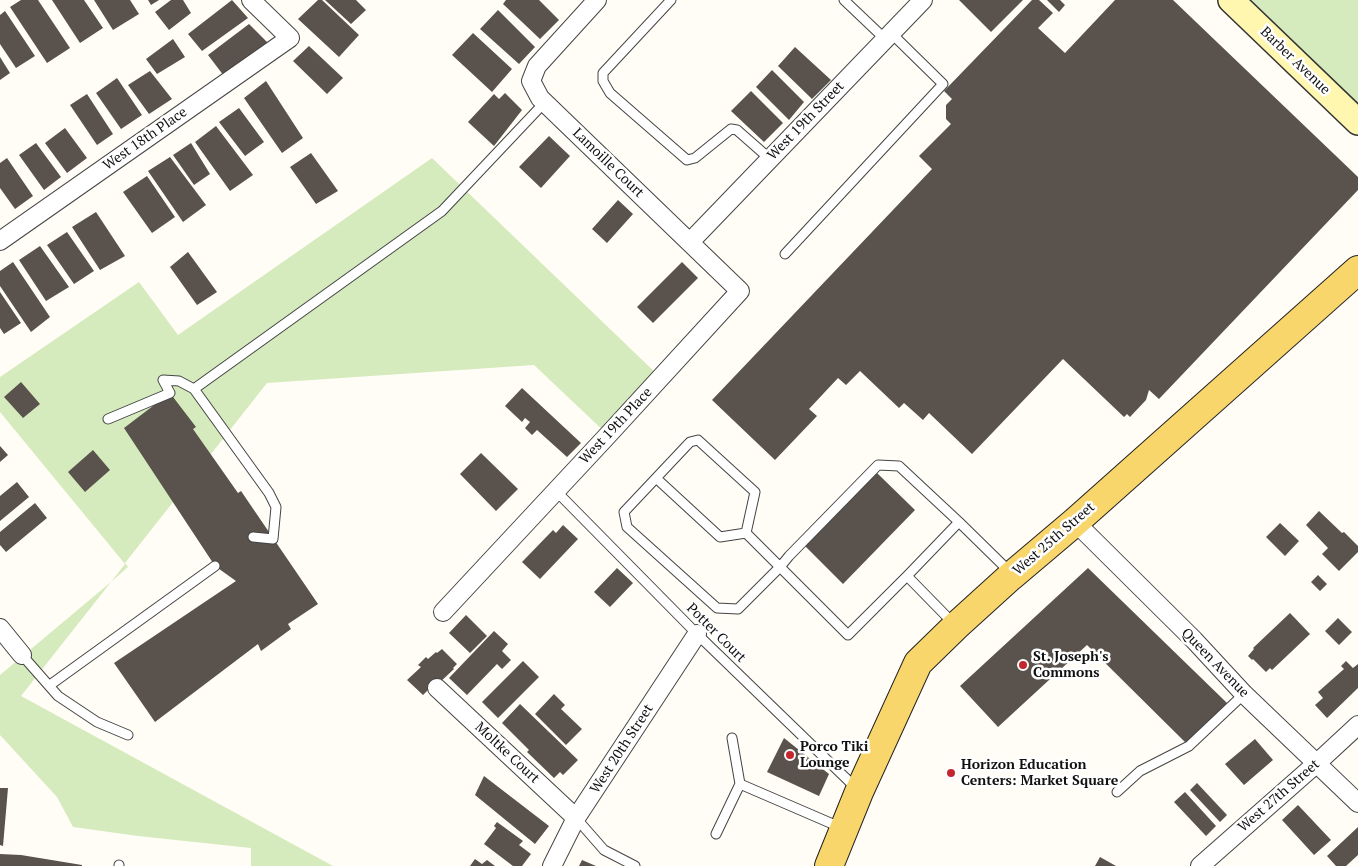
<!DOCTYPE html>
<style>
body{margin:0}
canvas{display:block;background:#fffdf5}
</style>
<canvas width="1358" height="866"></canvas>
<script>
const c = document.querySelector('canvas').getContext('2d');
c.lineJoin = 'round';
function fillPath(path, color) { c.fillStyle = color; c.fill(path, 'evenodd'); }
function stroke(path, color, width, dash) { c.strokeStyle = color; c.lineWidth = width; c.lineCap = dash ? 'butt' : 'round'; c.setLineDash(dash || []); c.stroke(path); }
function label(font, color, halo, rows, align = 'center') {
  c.font = font + ' "PT Serif",serif'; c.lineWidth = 5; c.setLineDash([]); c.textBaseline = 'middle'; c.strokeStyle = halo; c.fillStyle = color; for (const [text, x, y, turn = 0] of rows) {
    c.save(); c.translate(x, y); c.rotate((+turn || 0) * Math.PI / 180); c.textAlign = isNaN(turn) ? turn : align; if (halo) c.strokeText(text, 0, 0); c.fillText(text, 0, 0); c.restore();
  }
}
fillPath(new Path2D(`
 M 1231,0 L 1358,0 L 1358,122 Z
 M 432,158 L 661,378 L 608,435 L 534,365 L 267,383 L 125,563 L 128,567 L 111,582 L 21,696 L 333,866 L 251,866 L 251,848 L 138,836 L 73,827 L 57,797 L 0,735 L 0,675 L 111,582 L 125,564 L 0,412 L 0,377 L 139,282 L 178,335 Z`), '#d5ebbd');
fillPath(new Path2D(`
 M 21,0 L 38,0 L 70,48 L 47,63 L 10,7 Z
 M 52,0 L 84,0 L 103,28 L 80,43 Z
 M 94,0 L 130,0 L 139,14 L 113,30 Z
 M 148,0 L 159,0 L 151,5 Z
 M 171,0 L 183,0 L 191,13 L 169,30 L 155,12 Z
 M 232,0 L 248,18 L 202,51 L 188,34 Z
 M 318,0 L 322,0 L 359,35 L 339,57 L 298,19 Z
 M 325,0 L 356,0 L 366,10 L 351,24 Z
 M 506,0 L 539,0 L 559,20 L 540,39 L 503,4 Z
 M 959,0 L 1023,0 L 991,32 Z
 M 1032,0 L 1039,0 L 1053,13 L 1038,28 L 1065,53 L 1115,0 L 1173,0 L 1358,177 L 1358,190 L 1159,399 L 1149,390 L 1146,400 L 1130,417 L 1127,414 L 1124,417 L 1063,359 L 972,454 L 929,413 L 923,420 L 904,403 L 899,408 L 860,371 L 846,385 L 838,378 L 809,409 L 817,416 L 775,460 L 712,400 L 932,169 L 919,156 L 951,124 L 946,119 L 946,105 L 952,99 L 944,91 Z
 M 1047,0 L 1060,0 L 1065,5 L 1059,12 Z
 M 498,10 L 535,47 L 519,64 L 480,29 Z
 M 5,11 L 35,56 L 16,68 L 0,44 L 0,15 Z
 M 249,24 L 268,43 L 224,76 L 208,55 Z
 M 473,33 L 512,69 L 492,92 L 452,55 Z
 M 173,39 L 185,57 L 157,74 L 146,59 Z
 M 309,46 L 343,78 L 327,94 L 293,61 Z
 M 795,47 L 831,80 L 812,99 L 778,66 Z
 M 0,57 L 10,73 L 0,80 Z
 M 772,70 L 804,102 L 789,120 L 756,87 Z
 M 150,71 L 172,99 L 149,114 L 128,85 Z
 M 117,78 L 142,115 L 121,129 L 96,93 Z
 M 266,81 L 303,138 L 282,153 L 244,98 Z
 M 751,91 L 783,123 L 764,142 L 731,111 Z
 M 505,93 L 522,110 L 494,146 L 468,122 L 494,94 L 499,99 Z
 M 87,94 L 113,134 L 97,145 L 70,105 Z
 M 239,108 L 264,142 L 245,156 L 219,122 Z
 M 216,126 L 253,175 L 230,191 L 195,142 Z
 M 65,128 L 87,158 L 67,173 L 45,143 Z
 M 549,136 L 570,156 L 541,188 L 519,167 Z
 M 36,143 L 61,177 L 44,190 L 19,155 Z
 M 191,143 L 210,174 L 194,185 L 173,155 Z
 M 311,153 L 338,191 L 316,204 L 290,167 Z
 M 170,157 L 206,205 L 183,222 L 148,171 Z
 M 7,158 L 33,196 L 15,209 L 0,188 L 0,163 Z
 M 147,176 L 175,217 L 152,233 L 123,192 Z
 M 618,200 L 633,214 L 607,243 L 592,229 Z
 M 96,212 L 125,256 L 100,270 L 72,227 Z
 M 67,232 L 94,271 L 74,284 L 47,245 Z
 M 40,246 L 69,287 L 46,301 L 19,260 Z
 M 188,252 L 217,292 L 197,305 L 170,267 Z
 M 13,262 L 50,317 L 31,332 L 0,286 L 0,271 Z
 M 682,262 L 698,278 L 653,323 L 637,307 Z
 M 0,292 L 21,323 L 4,334 L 0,328 Z
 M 21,382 L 40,404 L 23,418 L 4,397 Z
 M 522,388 L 581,443 L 567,457 L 537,430 L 532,435 L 525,428 L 530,422 L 525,418 L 522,422 L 505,406 Z
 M 170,393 L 196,427 L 193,429 L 238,493 L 241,491 L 318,604 L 288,624 L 291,629 L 261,651 L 258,644 L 155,722 L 114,663 L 236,581 L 215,566 L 124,428 Z
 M 0,446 L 8,455 L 0,462 Z
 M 93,450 L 110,470 L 85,492 L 68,472 Z
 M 481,453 L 518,489 L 496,511 L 460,474 Z
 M 877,473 L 915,510 L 843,584 L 805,546 Z
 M 17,482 L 29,497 L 0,521 L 0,496 Z
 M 35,503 L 47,518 L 6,552 L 0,545 L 0,532 Z
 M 1319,511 L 1342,533 L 1344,532 L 1358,546 L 1358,552 L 1339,571 L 1322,554 L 1328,548 L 1306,525 Z
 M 1280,523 L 1299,541 L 1285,556 L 1266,537 Z
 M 563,525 L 578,539 L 540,579 L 522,562 L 553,530 L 556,533 Z
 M 617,568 L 633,583 L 610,607 L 594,592 Z
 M 1088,568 L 1227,703 L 1187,744 L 1087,645 L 998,727 L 960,686 Z
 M 1318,575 L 1327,584 L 1320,591 L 1311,582 Z
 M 1290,613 L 1310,634 L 1272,670 L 1270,668 L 1266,672 L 1253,659 L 1252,660 L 1248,656 L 1254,649 L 1253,648 Z
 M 466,615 L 487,636 L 470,653 L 449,633 Z
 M 1338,618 L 1352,632 L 1339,645 L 1325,631 Z
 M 494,631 L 508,644 L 502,651 L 511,660 L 502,669 L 497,664 L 467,695 L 449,678 Z
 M 442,649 L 457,664 L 453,668 L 454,669 L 437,685 L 435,683 L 423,695 L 407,680 L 421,667 L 418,665 L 426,657 L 428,659 L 436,652 L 437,653 Z
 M 523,661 L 539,677 L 498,718 L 482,702 Z
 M 1346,661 L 1353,668 L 1358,664 L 1358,688 L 1327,718 L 1315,705 L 1323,698 L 1318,692 L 1344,669 L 1341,666 Z
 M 554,694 L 565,705 L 561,709 L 582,729 L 566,745 L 535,714 Z
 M 520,704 L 578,760 L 563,775 L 560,772 L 554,778 L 527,752 L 529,750 L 502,723 Z
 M 784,738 L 829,774 L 819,796 L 767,772 Z
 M 1255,739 L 1273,760 L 1244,785 L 1225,764 Z
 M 484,776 L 549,826 L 535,844 L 475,795 Z
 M 1197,783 L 1227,815 L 1220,822 L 1190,790 Z
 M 0,788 L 8,788 L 3,846 L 0,845 Z
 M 1185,792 L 1216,826 L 1206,836 L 1174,802 Z
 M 1298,805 L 1331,840 L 1314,855 L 1282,820 Z
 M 497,822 L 523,841 L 519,845 L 531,854 L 522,866 L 513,866 L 484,844 L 496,828 L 494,826 Z
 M 1358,827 L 1358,855 L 1346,866 L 1336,866 L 1327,856 Z
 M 0,854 L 21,855 L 82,865 L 82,866 L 0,866 Z
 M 1100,857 L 1116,866 L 1095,866 Z
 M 475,859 L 482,864 L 487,860 L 495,866 L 470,866 Z
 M 582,860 L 596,866 L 579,866 Z`), '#5a524d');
const lane = new Path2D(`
 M 671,0 L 603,73 L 603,81 L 610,93 L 687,160 L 695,158 L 731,129 L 737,130 L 770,159
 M 844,0 L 885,39
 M 785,254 L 943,84 L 891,33
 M 194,389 L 442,211 L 545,102
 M 108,419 L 170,393 L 163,380 L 179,381 L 194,389 L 269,493 L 276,507 L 273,539 L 253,537
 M 698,440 L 755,492 L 746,533 L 780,567 L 738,609 L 717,608 L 627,527 L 624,512 L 690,442 Z
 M 878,465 L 899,466 L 959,522 L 907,576 L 848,635 L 780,567 L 789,556 Z
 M 656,478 L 720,537 L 746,533
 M 556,491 L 697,634 L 856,788
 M 959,522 L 1011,573
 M 907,576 L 954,624
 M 22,655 L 58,696 L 97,722 L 128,735
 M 50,685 L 215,566
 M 732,738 L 740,784
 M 1117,792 L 1140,771 L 1189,746 L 1244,694
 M 576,818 L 604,850 L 635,866
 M 716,834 L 740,784 L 842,828
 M 119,866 L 119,865`);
const street = new Path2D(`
 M 0,241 L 290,38 L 251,0
 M 690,242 L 923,0
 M 1075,522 L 1194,640 L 1244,694 L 1358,803
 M 443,612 L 608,435 L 740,291 L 540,98 L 531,81 L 537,66 L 597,0
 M 0,628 L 22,655
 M 437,688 L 576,818
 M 552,866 L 576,818 L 697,634
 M 1200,866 L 1317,763 L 1358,725`);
const secondary = new Path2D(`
 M 1231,0 L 1358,122`);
const primary = new Path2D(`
 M 829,866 L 859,792 L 918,663 L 956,626 L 1010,577 L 1075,522 L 1358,270`);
stroke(lane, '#444', 11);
stroke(street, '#444', 20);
stroke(secondary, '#333', 28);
stroke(primary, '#222', 30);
stroke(lane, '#fff', 9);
stroke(street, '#fff', 18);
stroke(secondary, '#fff6b0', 25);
stroke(primary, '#f9d66b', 28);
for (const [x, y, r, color] of [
 [1023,665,5,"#c4262e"],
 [790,755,5,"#c4262e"],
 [951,773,5,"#c4262e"]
]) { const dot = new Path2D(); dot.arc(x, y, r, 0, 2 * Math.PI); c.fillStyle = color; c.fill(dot); stroke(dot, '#fff', 2); }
label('14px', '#111', '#fff', [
 ["Barber Avenue",1295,61,44],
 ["West 19th Street",806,121,-46],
 ["West 18th Place",145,139,-35],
 ["Lamoille Court",608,163,44],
 ["West 19th Place",616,426,-47],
 ["West 25th Street",1054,539,-41],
 ["Potter Court",716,633,45],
 ["Queen Avenue",1215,663,46],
 ["West 20th Street",622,749,-57],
 ["Moltke Court",507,753,43],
 ["West 27th Street",1279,796,-41]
]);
label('bold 14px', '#111', '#fff', [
 ["St. Joseph's",1033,657],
 ["Commons",1033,673],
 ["Porco Tiki",800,747],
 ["Lounge",800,763],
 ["Horizon Education",961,765],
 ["Centers: Market Square",961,781]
], 'left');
</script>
